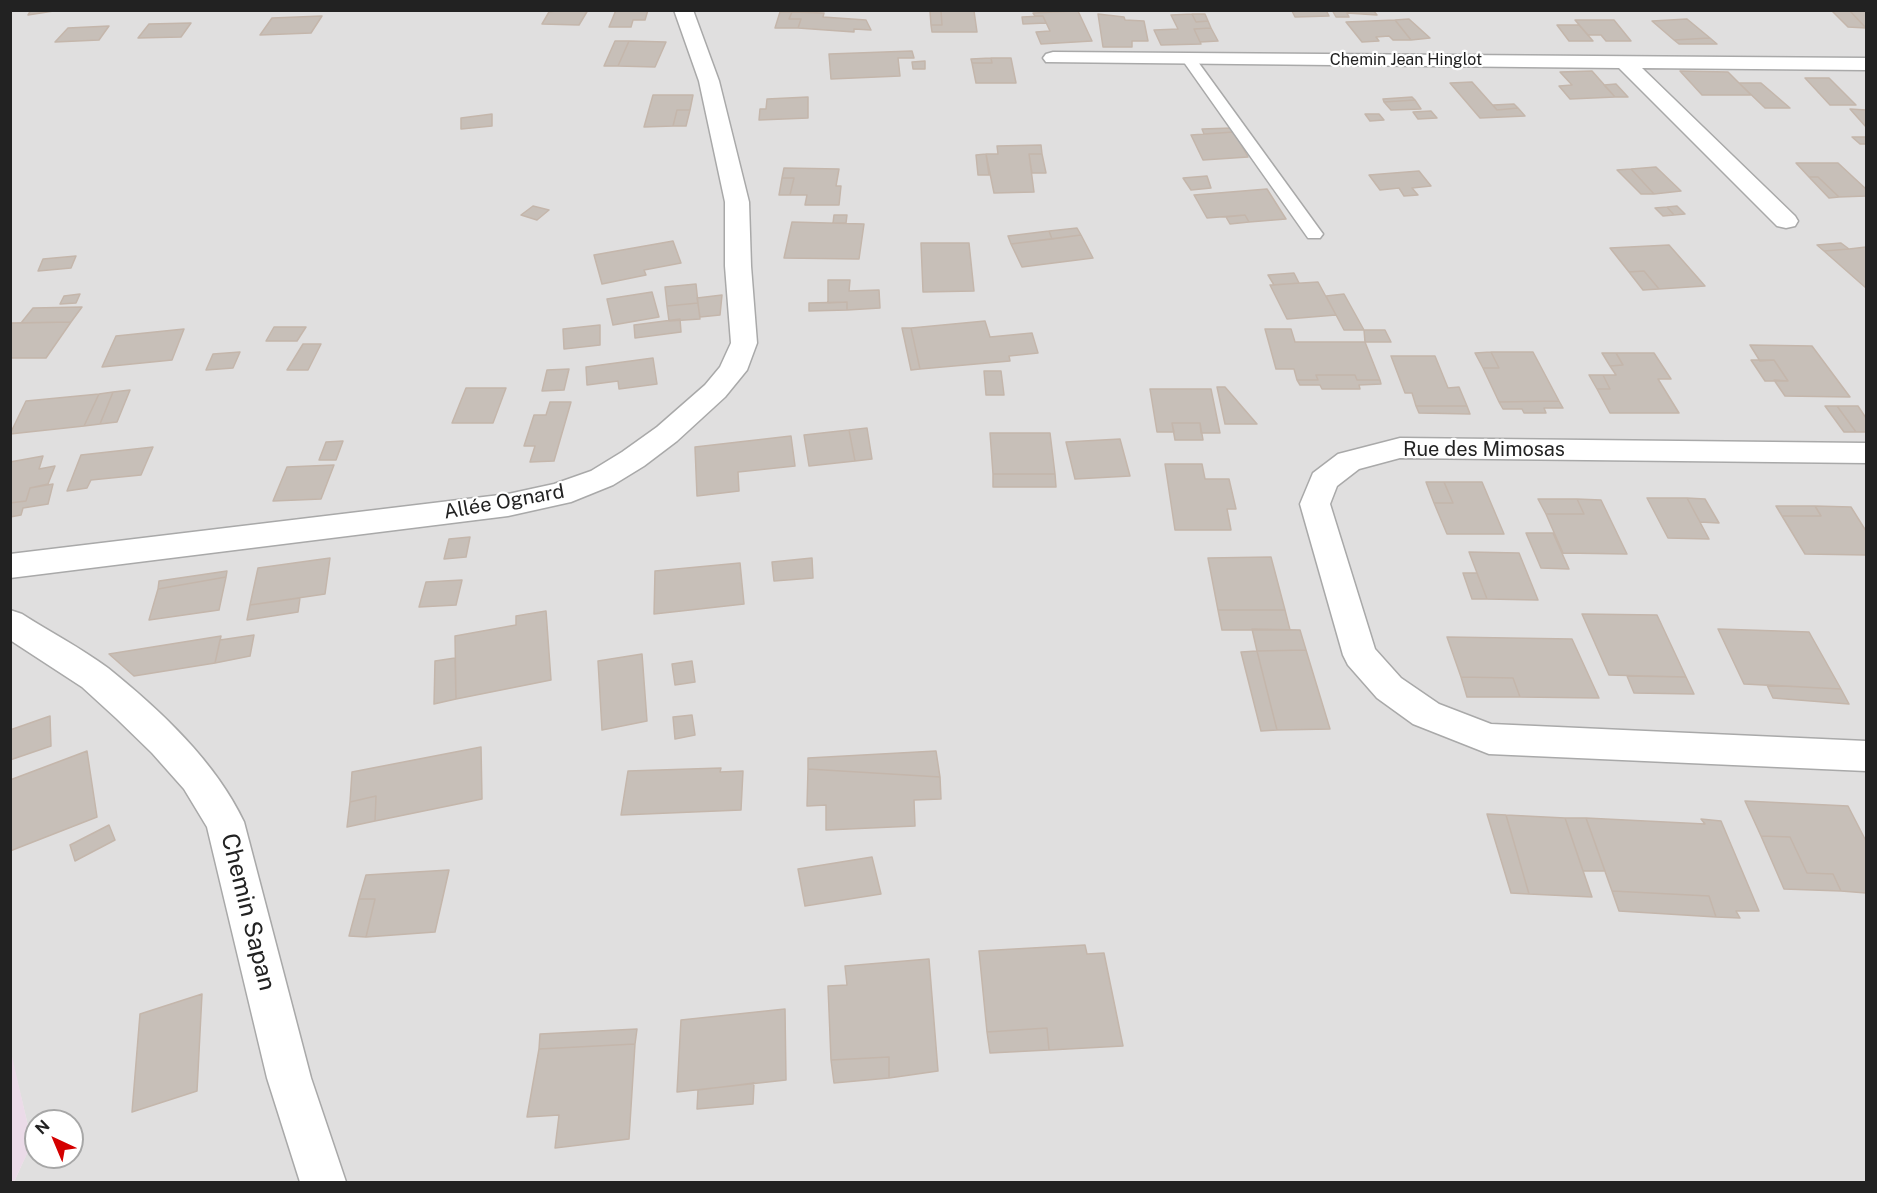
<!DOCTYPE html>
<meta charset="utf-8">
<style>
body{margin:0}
#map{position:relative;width:1877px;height:1193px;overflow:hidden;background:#f2efe9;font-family:"Public Sans",sans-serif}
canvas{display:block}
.frame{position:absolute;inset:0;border:12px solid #222;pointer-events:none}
.north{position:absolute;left:24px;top:1109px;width:60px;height:60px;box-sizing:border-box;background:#fff;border:2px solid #a7a7a7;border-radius:50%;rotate:316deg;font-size:16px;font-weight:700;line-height:24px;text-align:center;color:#222}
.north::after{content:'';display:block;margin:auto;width:21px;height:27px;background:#d40000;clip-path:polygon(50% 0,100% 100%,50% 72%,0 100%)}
</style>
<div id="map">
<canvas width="1877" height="1193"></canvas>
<div class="frame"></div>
<div class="north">N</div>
</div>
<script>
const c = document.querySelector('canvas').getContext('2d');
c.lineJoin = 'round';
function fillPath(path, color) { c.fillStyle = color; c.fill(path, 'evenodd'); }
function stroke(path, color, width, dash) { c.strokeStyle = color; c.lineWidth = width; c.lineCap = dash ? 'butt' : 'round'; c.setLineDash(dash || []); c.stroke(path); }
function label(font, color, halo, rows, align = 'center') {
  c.font = font + ' "Public Sans",sans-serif'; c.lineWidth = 4.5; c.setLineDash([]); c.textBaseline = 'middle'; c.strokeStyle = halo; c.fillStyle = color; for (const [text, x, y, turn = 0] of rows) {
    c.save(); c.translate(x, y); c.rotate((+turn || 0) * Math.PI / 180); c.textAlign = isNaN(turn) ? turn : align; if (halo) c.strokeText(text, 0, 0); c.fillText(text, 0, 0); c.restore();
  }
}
fillPath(new Path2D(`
 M 10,11 L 1866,11 L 1866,1182 L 14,1182 L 32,1142 L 10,1052 ZM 36,1121 L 72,1121 L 72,1157 L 36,1157 Z`), '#e0dfdf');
fillPath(new Path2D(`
 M 11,1052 L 32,1143 L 14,1182 L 10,1182 Z`), '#ebdbe8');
const building = new Path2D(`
 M 31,10 L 60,10 L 28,15 Z
 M 563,10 L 588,10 L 579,25 L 542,24 L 549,12 Z
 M 616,10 L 648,10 L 645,20 L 633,20 L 631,27 L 609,27 Z
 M 1265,10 L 1326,10 L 1329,16 L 1295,17 L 1292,11 Z
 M 1332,10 L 1373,10 L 1377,15 L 1347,13 L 1349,17 L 1336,17 Z
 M 1831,10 L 1849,10 L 1866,28 L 1848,27 Z
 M 1849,10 L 1864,10 L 1866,13 L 1866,28 Z
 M 930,11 L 941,11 L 942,25 L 931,25 Z
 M 941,11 L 974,11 L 977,32 L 932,32 L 931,25 L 942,25 Z
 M 1078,11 L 1092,41 L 1041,44 L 1036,32 L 1050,31 L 1043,16 L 1035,16 L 1033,13 Z
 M 780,12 L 792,12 L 789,19 L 801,19 L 798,28 L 775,28 Z
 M 792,12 L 824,13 L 823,17 L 866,20 L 871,30 L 854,29 L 854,32 L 798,28 L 801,19 L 789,19 Z
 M 1098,14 L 1124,17 L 1125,20 L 1144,21 L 1148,41 L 1132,41 L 1132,47 L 1103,47 Z
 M 1192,14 L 1196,22 L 1208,21 L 1211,28 L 1194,29 L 1201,44 L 1161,45 L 1154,30 L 1178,29 L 1171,15 Z
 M 1192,14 L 1205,14 L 1208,21 L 1196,22 Z
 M 322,16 L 311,33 L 260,35 L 272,18 Z
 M 1043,16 L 1046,23 L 1023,24 L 1022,17 Z
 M 1409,19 L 1430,38 L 1411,40 L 1395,20 Z
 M 1687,19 L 1710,38 L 1674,40 L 1652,21 Z
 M 1395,20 L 1411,40 L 1393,40 L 1389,36 L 1376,37 L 1379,41 L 1362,42 L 1346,22 Z
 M 1575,20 L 1614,20 L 1631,41 L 1606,41 L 1601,35 L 1588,35 Z
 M 191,23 L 181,37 L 138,38 L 149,24 Z
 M 1557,25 L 1579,25 L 1593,41 L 1569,41 Z
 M 109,26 L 99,40 L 55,42 L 68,28 Z
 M 1211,28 L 1218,41 L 1200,42 L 1194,29 Z
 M 1710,38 L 1717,44 L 1679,44 L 1674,40 Z
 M 615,41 L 629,41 L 618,66 L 604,66 Z
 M 629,41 L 666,42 L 655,67 L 618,66 Z
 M 912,51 L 914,58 L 898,58 L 900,76 L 831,79 L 829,54 Z
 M 991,58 L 1011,58 L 1016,83 L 976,83 L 972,63 L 992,63 Z
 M 991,58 L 992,63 L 972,63 L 971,59 Z
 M 925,61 L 925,69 L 913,69 L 912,62 Z
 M 1592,71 L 1615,97 L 1570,99 L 1559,86 L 1572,85 L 1560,72 Z
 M 1680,71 L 1728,72 L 1751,95 L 1702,95 Z
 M 1805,78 L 1829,78 L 1856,105 L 1830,105 Z
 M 1472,82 L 1497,110 L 1518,108 L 1525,116 L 1480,118 L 1450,83 Z
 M 1739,83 L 1761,83 L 1790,108 L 1765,108 Z
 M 1616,84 L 1628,97 L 1615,97 L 1604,85 Z
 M 653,95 L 693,95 L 690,110 L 677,110 L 673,126 L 644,127 Z
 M 808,97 L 808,118 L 759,120 L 760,109 L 766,109 L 767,99 Z
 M 1412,97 L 1415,100 L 1384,102 L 1383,99 Z
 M 1415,100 L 1421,109 L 1391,110 L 1384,102 Z
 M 1514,104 L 1518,108 L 1497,110 L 1493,105 Z
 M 1850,109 L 1866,110 L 1866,127 Z
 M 677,110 L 690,110 L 686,126 L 673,126 Z
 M 1431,111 L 1437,118 L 1418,119 L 1413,112 Z
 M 492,114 L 492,126 L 461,129 L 461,118 Z
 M 1365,114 L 1379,114 L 1384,120 L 1370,121 Z
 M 1232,128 L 1234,132 L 1204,134 L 1202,129 Z
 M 1234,132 L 1248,157 L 1203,160 L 1191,135 Z
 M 1852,137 L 1866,137 L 1866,144 L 1860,144 Z
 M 1041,145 L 1042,154 L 1029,154 L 1034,192 L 994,193 L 986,154 L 998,154 L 997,146 Z
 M 986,154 L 989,175 L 978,175 L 976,155 Z
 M 1029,154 L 1042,154 L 1046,173 L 1032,173 Z
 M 1796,163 L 1838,163 L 1866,189 L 1866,196 L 1839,197 L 1818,177 L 1809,177 Z
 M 1656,167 L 1681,191 L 1654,194 L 1631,169 Z
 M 784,168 L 839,169 L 836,186 L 841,186 L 839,205 L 805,205 L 807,195 L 790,195 L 794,178 L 782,178 Z
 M 1631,169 L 1654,194 L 1641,194 L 1617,170 Z
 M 1419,171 L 1431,186 L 1412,188 L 1418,195 L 1404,196 L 1399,188 L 1380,190 L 1369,175 Z
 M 1207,176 L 1211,188 L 1191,190 L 1183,178 Z
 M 1809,177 L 1818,177 L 1839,197 L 1829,198 Z
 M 782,178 L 794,178 L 790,195 L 779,195 Z
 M 1267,189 L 1286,219 L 1249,222 L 1245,215 L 1207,218 L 1194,195 Z
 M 533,206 L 549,210 L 537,220 L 521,215 Z
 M 1677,206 L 1685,214 L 1674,215 L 1667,207 Z
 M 1667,207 L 1674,215 L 1663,216 L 1655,208 Z
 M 834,215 L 847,215 L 846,223 L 833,223 Z
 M 1245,215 L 1249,222 L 1230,224 L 1226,217 Z
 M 792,222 L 864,224 L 859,259 L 784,258 Z
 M 1077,228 L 1081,235 L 1052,239 L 1049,231 Z
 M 1049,231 L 1052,239 L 1011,244 L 1008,236 Z
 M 1081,235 L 1093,258 L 1022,267 L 1011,244 Z
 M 673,241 L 681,263 L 644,270 L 646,275 L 602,284 L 594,255 Z
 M 921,243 L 969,243 L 974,291 L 923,292 Z
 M 1841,243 L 1849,249 L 1824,251 L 1817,245 Z
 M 1669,245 L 1705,286 L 1659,289 L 1644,271 L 1629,272 L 1610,248 Z
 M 1866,247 L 1866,288 L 1824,251 L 1849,249 Z
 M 76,256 L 71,268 L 38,271 L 43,259 Z
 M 1644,271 L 1659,289 L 1643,290 L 1629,272 Z
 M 1294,273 L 1299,283 L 1274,285 L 1268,275 Z
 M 828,280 L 850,280 L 849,291 L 879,290 L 880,308 L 847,310 L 847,302 L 828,303 Z
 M 1318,282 L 1336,315 L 1287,319 L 1270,285 Z
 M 696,284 L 698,303 L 667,306 L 665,287 Z
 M 652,292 L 659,317 L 613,325 L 607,299 Z
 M 80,294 L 76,303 L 60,304 L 64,296 Z
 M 1344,294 L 1364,330 L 1344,330 L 1326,296 Z
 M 722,295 L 720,315 L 700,317 L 697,298 Z
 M 847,302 L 847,310 L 809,311 L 809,303 Z
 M 698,303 L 700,319 L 669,321 L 667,306 Z
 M 82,307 L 71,322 L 21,323 L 33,308 Z
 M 680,319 L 681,332 L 635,338 L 634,325 Z
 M 985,321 L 990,337 L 1032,333 L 1038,353 L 1009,356 L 1010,361 L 920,369 L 911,328 Z
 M 71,322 L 46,358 L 10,358 L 10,323 Z
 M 600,325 L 600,345 L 564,349 L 563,329 Z
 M 274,327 L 306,327 L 297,341 L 266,341 Z
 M 902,328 L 911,328 L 920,369 L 911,370 Z
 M 184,329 L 172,360 L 102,367 L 116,336 Z
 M 1265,329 L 1291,329 L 1295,342 L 1365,342 L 1380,380 L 1357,380 L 1355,375 L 1316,375 L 1318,380 L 1297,380 L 1294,369 L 1276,369 Z
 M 1364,330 L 1385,330 L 1391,342 L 1365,342 Z
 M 303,344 L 321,344 L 308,370 L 287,370 Z
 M 1750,345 L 1812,346 L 1850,397 L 1785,396 L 1774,380 L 1788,381 L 1774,360 L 1760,361 Z
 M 240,352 L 233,368 L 206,370 L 213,354 Z
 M 1491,352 L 1533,352 L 1559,401 L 1499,402 L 1483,368 L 1499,368 Z
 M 1491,352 L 1499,368 L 1483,368 L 1475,353 Z
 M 1602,353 L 1616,353 L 1623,365 L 1610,366 Z
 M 1616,353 L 1654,353 L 1671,379 L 1658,379 L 1679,413 L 1610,413 L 1597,389 L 1610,389 L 1603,375 L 1616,375 L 1610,366 L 1623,365 Z
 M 1391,356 L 1435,356 L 1448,388 L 1459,387 L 1467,406 L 1416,406 L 1412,393 L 1405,393 Z
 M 653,358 L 657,384 L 619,389 L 618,381 L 587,385 L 586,367 Z
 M 1751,360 L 1774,360 L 1788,381 L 1765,381 Z
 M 569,369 L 564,390 L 542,391 L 547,370 Z
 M 984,371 L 1001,371 L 1004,395 L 986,395 Z
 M 1316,375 L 1355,375 L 1357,380 L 1380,380 L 1381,384 L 1359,385 L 1360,389 L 1322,389 L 1320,385 L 1300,385 L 1297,380 L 1318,380 Z
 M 1589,375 L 1603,375 L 1610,389 L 1597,389 Z
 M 1217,387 L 1225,387 L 1257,424 L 1225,424 Z
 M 466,388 L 506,388 L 493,423 L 452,423 Z
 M 1150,389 L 1211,389 L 1220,433 L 1201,433 L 1200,423 L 1172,423 L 1174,432 L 1157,432 Z
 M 130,390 L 117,422 L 100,424 L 113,392 Z
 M 113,392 L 100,424 L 84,426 L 99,394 Z
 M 99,394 L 84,426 L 10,434 L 26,401 Z
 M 1559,401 L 1563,408 L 1544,408 L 1546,413 L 1524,413 L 1522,409 L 1503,409 L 1499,402 Z
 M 550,402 L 571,402 L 554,461 L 530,462 L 535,446 L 524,446 L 534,415 L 546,415 Z
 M 1416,406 L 1467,406 L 1470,414 L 1419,413 Z
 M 1825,406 L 1837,406 L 1856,432 L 1844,432 Z
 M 1837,406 L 1858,406 L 1866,418 L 1866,432 L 1856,432 Z
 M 1172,423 L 1200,423 L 1203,440 L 1175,440 Z
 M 867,428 L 872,459 L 855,461 L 849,430 Z
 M 849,430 L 855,461 L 809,466 L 804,435 Z
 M 990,433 L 1050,433 L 1055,474 L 993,474 Z
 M 791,436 L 795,466 L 738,472 L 739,491 L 697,496 L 695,447 Z
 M 1120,439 L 1130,476 L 1075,479 L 1066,442 Z
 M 343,441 L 336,460 L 319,460 L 326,442 Z
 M 153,447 L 141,475 L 91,480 L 87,488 L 67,491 L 81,455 Z
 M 43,456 L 39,469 L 55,466 L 48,484 L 30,488 L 26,501 L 10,503 L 10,462 Z
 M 1165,464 L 1202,464 L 1205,479 L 1229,479 L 1236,509 L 1227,509 L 1231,530 L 1175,530 Z
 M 334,465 L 321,499 L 273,501 L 287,467 Z
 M 993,474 L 1055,474 L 1056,487 L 993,487 Z
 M 1426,482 L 1444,482 L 1453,503 L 1434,503 Z
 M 1444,482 L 1482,482 L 1504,534 L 1447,534 L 1434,503 L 1453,503 Z
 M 53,484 L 48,504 L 23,508 L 21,515 L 10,517 L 10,503 L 26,501 L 30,488 Z
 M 1647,498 L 1687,498 L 1709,539 L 1668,538 Z
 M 1687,498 L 1705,499 L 1719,523 L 1700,522 Z
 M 1538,499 L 1577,499 L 1584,514 L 1546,514 Z
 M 1577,499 L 1601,500 L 1627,554 L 1563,553 L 1546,514 L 1584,514 Z
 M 1776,506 L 1815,506 L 1821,516 L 1782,516 Z
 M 1815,506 L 1851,507 L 1866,531 L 1866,555 L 1805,554 L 1782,516 L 1821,516 Z
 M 1526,533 L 1553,533 L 1569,569 L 1541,568 Z
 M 470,537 L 466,557 L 444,559 L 449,539 Z
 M 1469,552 L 1519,553 L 1538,600 L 1487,599 Z
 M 1271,557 L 1285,610 L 1218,610 L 1208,558 Z
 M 330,558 L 325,594 L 250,605 L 258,568 Z
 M 812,558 L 813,578 L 774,581 L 772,562 Z
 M 740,563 L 744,604 L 654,614 L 655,571 Z
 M 227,571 L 226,577 L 158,589 L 159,581 Z
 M 1463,573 L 1477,573 L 1487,599 L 1472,599 Z
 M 226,577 L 219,610 L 149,620 L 158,589 Z
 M 462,580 L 456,605 L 419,607 L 426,582 Z
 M 300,598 L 298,612 L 247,620 L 250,605 Z
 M 1218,610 L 1285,610 L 1290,630 L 1222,630 Z
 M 546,611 L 551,680 L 456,699 L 455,636 L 516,625 L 516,616 Z
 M 1582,614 L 1657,615 L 1686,677 L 1609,675 Z
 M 1252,629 L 1300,630 L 1306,650 L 1257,651 Z
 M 1718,629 L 1809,632 L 1841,689 L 1744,684 Z
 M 254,635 L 250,656 L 215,663 L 220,640 Z
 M 221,636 L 215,663 L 134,676 L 109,654 Z
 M 1447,637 L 1572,639 L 1599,698 L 1520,697 L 1513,678 L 1461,677 Z
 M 1306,650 L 1330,729 L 1277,730 L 1257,651 Z
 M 1257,651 L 1277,730 L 1261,731 L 1241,652 Z
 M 642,654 L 647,721 L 602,730 L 598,661 Z
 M 455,658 L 456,699 L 434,704 L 435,661 Z
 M 692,661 L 695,682 L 675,685 L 672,664 Z
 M 1627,676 L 1686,677 L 1694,694 L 1634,693 Z
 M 1461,677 L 1513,678 L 1520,697 L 1467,697 Z
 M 1767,685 L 1841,689 L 1849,704 L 1773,698 Z
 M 692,715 L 695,735 L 675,739 L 673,717 Z
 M 50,716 L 51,746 L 10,760 L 10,730 Z
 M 481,747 L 482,799 L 375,821 L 376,796 L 350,802 L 352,772 Z
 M 87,751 L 97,817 L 10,851 L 10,780 Z
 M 936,751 L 940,777 L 808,769 L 808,758 Z
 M 721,768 L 720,772 L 743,771 L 741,810 L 621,815 L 628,771 Z
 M 808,769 L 940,777 L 941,799 L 914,800 L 915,826 L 826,830 L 826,805 L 807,806 Z
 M 376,796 L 375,821 L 347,827 L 350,802 Z
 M 1745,801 L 1848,806 L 1866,841 L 1866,893 L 1841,891 L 1833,874 L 1807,873 L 1790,837 L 1761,836 Z
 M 1487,814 L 1506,815 L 1529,894 L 1511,893 Z
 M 1506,815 L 1565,818 L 1592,897 L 1529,894 Z
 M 1565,818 L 1586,818 L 1605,871 L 1583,871 Z
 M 1586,818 L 1705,824 L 1701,819 L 1721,821 L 1759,911 L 1736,911 L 1740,918 L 1716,917 L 1709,896 L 1612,891 Z
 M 109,825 L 115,840 L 75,861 L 70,845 Z
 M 1761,836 L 1790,837 L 1807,873 L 1833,874 L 1841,891 L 1784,889 Z
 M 872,857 L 881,894 L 805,906 L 798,869 Z
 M 449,870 L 435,932 L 366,937 L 375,899 L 359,899 L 366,875 Z
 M 1612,891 L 1709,896 L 1716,917 L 1619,911 Z
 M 359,899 L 375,899 L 366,937 L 349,936 Z
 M 1085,945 L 1087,954 L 1104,953 L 1123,1046 L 1049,1050 L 1047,1028 L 987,1032 L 979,951 Z
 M 929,959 L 938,1071 L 889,1078 L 889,1057 L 831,1060 L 828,986 L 847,985 L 845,966 Z
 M 202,994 L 197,1091 L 132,1112 L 140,1014 Z
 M 785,1009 L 786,1080 L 677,1092 L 681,1020 Z
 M 1047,1028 L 1049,1050 L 990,1053 L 987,1032 Z
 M 637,1029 L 635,1044 L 539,1049 L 540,1034 Z
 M 635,1044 L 629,1139 L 555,1148 L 559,1115 L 527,1117 L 539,1049 Z
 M 889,1057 L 889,1078 L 834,1083 L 831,1060 Z
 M 754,1083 L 753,1104 L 697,1109 L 698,1090 Z`);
fillPath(building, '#c7bfb8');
stroke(building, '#c4b6ab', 1.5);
const lane = new Path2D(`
 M 1188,54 L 1193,55 L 1320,230 L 1323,234 L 1320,238 L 1308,238 L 1181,58 Z`);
const street = new Path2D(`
 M 674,10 L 693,10 L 719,81 L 749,202 L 751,266 L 757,343 L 747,370 L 725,397 L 677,441 L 644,466 L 613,485 L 571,502 L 508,516 L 10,578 L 10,554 L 508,494 L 554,484 L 591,471 L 622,452 L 657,427 L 705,385 L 720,367 L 731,343 L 725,266 L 725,202 L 699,81 Z
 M 1053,52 L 1866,58 L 1866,70 L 1642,68 L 1795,216 L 1798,221 L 1795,226 L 1786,228 L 1777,226 L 1619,68 L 1046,62 L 1043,58 L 1046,54 Z
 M 1400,438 L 1866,443 L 1866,463 L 1400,458 L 1359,469 L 1337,486 L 1330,504 L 1375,649 L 1401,678 L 1439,704 L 1491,724 L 1866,741 L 1866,771 L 1489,754 L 1413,724 L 1377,698 L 1348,665 L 1343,655 L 1300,504 L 1313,473 L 1338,454 Z
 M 10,610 L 22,614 C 50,632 81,648 108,668 C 160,710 215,761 244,822 L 311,1078 L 346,1182 L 300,1182 L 267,1078 L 207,827 L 184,789 L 152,753 L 117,719 L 82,687 L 10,640 Z`);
stroke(lane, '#a9a9a9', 3);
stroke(street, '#a9a9a9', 3);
fillPath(lane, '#fff');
fillPath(street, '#fff');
label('16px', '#222', '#fff', [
 ["Chemin Jean Hinglot",1406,60]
]);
label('20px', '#222', '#fff', [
 ["Rue des Mimosas",1484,450],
 ["Allée Ognard",504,502,-10]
]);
label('24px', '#222', '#fff', [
 ["Chemin Sapan",248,912,76]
]);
</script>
